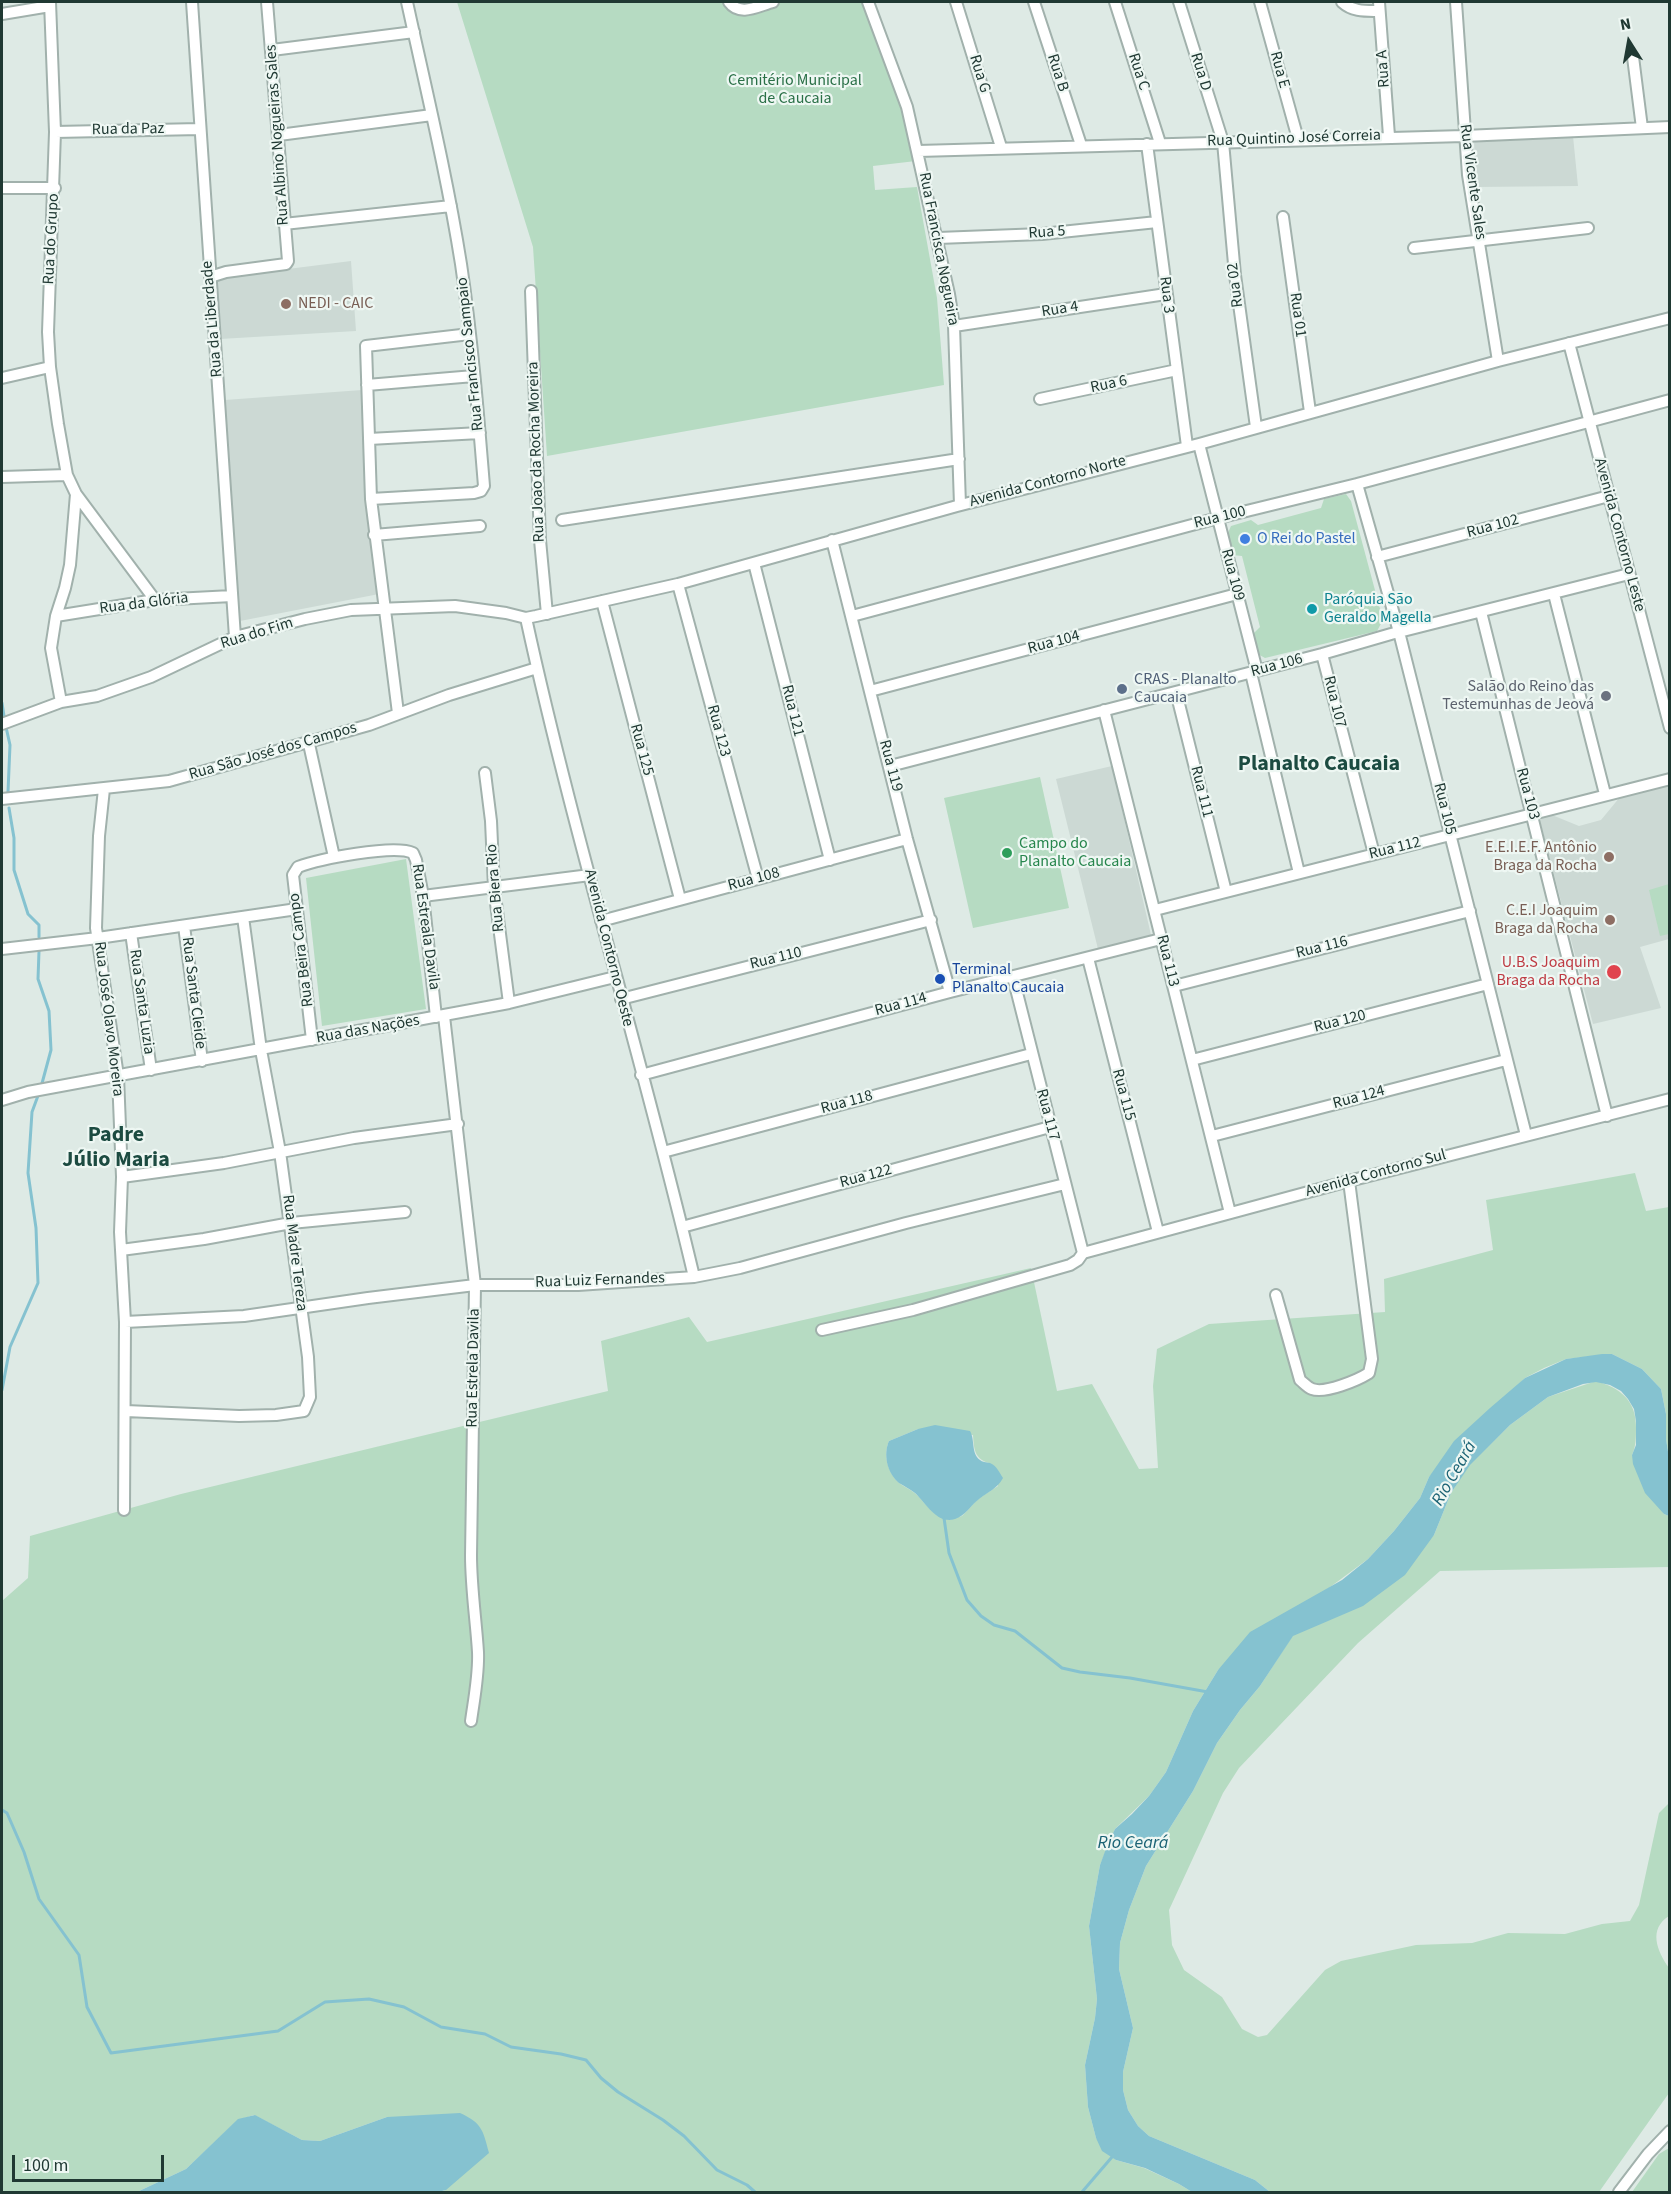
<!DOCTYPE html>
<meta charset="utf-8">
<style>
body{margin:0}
#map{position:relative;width:1671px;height:2194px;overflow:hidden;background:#deeae5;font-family:"Source Sans 3",sans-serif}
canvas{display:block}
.frame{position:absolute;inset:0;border:3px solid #203933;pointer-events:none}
.north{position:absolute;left:1599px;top:12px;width:60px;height:60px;-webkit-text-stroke:4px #eef7f3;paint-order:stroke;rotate:349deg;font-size:16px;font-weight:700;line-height:24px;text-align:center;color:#203933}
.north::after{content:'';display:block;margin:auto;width:21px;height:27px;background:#203933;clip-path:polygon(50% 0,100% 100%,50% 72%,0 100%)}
.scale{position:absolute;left:12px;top:2155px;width:152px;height:27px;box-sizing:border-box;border:3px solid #203933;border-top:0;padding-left:8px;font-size:18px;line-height:21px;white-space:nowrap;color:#203933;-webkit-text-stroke:4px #eef7f3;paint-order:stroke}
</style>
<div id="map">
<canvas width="1671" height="2194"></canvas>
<div class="frame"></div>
<div class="north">N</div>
<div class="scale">100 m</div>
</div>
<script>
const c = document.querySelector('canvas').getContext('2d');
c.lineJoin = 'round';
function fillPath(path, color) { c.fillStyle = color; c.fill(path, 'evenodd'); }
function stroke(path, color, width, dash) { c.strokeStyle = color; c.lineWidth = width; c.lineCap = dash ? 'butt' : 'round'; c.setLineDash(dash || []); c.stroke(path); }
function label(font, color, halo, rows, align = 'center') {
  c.font = font + ' "Source Sans 3",sans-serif'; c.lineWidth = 4.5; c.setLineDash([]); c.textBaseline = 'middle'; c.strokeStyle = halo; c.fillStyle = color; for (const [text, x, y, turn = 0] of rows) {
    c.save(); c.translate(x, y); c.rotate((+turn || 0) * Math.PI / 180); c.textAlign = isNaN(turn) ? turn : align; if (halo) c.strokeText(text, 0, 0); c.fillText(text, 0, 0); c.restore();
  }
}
fillPath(new Path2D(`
 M 1573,136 L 1578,186 L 1476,187 L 1474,139 Z
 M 351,261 L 356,331 L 220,339 L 217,278 Z
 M 362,390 L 379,594 L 240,621 L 225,400 Z
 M 1112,766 L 1151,935 L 1098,949 L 1056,779 Z
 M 1669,784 L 1669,939 L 1640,947 L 1661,1008 L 1593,1024 L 1540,821 L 1541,818 L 1552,815 L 1579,826 L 1601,820 L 1620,797 Z`), '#ccd9d4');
fillPath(new Path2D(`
 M 457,2 L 865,2 L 910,134 L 916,161 L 873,166 L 875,190 L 917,187 L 937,298 L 944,385 L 547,456 L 533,247 Z
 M 1346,494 L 1351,501 L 1383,620 L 1377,631 L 1265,658 L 1256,653 L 1252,635 L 1260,627 L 1242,556 L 1232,555 L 1227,535 L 1231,526 L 1251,520 L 1258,525 L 1321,508 L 1324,499 Z
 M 1040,777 L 1069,908 L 973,928 L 944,798 Z
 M 406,859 L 426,1009 L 322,1026 L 306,878 Z
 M 1669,884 L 1669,934 L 1660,936 L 1649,890 Z
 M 1635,1173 L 1646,1211 L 1669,1207 L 1669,1458 L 1666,1439 L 1666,1414 L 1661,1389 L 1642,1369 L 1612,1354 L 1566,1359 L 1544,1368 L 1525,1378 L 1429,1477 L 1420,1498 L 1394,1531 L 1368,1559 L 1218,1670 L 1193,1711 L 1166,1772 L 1149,1796 L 1115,1829 L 1100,1865 L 1089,1926 L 1097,1999 L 1095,2018 L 1085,2065 L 1088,2107 L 1096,2138 L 1116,2160 L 1144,2168 L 1179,2184 L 1192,2192 L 438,2192 L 446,2190 L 387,2117 L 320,2141 L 302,2140 L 254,2115 L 238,2120 L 186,2169 L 137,2192 L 2,2192 L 2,1601 L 28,1578 L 30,1536 L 181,1494 L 608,1391 L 601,1341 L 689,1317 L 707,1342 L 1031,1268 L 1057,1391 L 1092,1384 L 1139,1469 L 1158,1468 L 1153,1386 L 1157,1349 L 1209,1324 L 1385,1312 L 1384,1279 L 1493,1250 L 1486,1200 ZM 918,1429 L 973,1435 C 974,1448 974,1459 989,1463 L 998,1486 L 978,1499 L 962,1516 L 949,1520 C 933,1516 927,1505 916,1494 C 910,1489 902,1486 897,1481 C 887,1470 883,1454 889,1441 Z
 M 1596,1381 C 1620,1388 1636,1400 1636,1427 C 1636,1438 1636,1446 1632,1455 L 1664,1514 L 1669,1516 L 1669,1567 L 1440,1571 L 1358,1643 L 1239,1768 L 1223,1793 L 1169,1910 L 1172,1945 L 1184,1970 L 1222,1997 L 1242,2029 L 1258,2037 L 1267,2035 L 1325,1970 L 1341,1961 L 1416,1945 L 1472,1943 L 1508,1933 L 1565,1934 L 1602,1924 L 1630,1921 L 1639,1905 L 1659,1813 L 1669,1803 L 1669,1916 C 1648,1929 1657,1951 1669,1968 L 1669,2093 L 1599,2192 L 1270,2192 L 1255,2180 L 1149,2136 L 1138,2126 L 1128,2110 L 1123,2090 L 1123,2072 L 1133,2028 L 1119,1969 L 1120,1943 L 1129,1910 L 1146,1866 L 1193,1791 L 1217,1743 L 1240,1710 L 1260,1686 L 1293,1635 L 1323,1622 L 1434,1535 L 1451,1493 L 1469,1465 L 1510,1425 L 1548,1397 Z
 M 1669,2148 L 1669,2192 L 1632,2192 L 1659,2154 Z`), '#b6dbc2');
fillPath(new Path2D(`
 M 1602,1354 L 1612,1354 L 1642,1369 L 1661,1389 L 1666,1414 L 1666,1439 L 1669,1458 L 1669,1516 L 1664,1514 L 1645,1493 L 1633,1464 L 1632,1455 L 1636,1445 L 1636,1421 L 1634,1409 L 1628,1399 L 1621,1391 L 1610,1385 L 1596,1382 L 1583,1384 L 1548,1397 L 1510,1425 L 1470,1465 L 1451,1493 L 1434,1535 L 1405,1575 L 1363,1606 L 1293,1636 L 1260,1686 L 1240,1710 L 1217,1743 L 1193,1791 L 1146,1866 L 1129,1910 L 1120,1943 L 1119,1969 L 1133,2028 L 1123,2072 L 1123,2090 L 1128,2110 L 1138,2126 L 1149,2136 L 1255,2180 L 1270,2192 L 1192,2192 L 1179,2184 L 1145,2168 L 1116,2160 L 1102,2151 L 1096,2138 L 1088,2107 L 1085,2065 L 1095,2018 L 1097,1999 L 1089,1926 L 1100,1865 L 1107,1846 L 1115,1829 L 1132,1814 L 1149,1796 L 1166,1772 L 1193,1711 L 1218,1670 L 1250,1632 L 1342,1580 L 1368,1559 L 1394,1531 L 1420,1498 L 1429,1477 L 1454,1441 L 1490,1408 L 1525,1378 L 1566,1359 Z
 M 935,1425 L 970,1431 C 975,1439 971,1454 980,1460 C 982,1462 986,1462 990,1463 C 997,1466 999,1472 1003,1478 C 997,1489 989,1491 979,1499 C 971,1505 965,1516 955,1519 C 937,1525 925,1502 915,1493 C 910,1489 904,1486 899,1483 C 887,1473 883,1454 889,1441 L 918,1429 Z
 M 460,2113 C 482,2123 483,2130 489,2153 L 446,2190 L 438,2192 L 137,2192 L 186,2169 L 238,2119 L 255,2115 L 302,2140 L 320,2141 L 387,2117 Z`), '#85c2d0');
stroke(new Path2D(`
 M 2,703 L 4,716
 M 6,727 L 10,745 L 8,792
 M 9,808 L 14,838 L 14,870 L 28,914 L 39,925 L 39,937
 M 39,951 L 38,979 L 49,1011 L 51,1050 L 41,1087
 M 2,1390 L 10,1347 L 38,1283 L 36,1228 L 28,1173 L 32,1112 L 39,1093
 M 944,1518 L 949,1553 L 967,1600 L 981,1616 L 994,1625 L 1015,1631 L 1062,1668 L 1080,1672 L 1130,1678 L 1208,1692
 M 2,1810 L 7,1813 L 24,1852 L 39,1899 L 79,1955 L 87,2007 L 111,2053 L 278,2031 L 325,2002 L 369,1999 L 404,2007 L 441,2027 L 485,2034 L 511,2047 L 561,2054 L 586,2060 L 601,2078 L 618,2092 L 663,2120 L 684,2136 L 717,2170 L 747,2185 L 755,2192
 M 1082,2192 L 1112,2157 L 1112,2154`), '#85c2d0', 3);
const street = new Path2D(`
 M 50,2 L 55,132 L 48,332 L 50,367 L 58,424 L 67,475 L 76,494 L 155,600
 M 192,2 L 235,637
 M 729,2 C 740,17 758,6 773,2
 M 868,2 L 907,107 L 949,294 L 954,326 L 960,505
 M 956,2 L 1001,147
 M 1034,2 L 1081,145
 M 1115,2 L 1160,143
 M 1179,2 L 1223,142 L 1235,275 L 1256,427
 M 1260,2 L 1298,139
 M 1342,2 C 1353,12 1365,11 1379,11
 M 1379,2 L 1389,136
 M 1456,2 L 1468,175 L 1498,361
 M 2,14 L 50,6
 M 272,50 L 414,32
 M 1633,57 L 1642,128
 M 55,132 L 200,129
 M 279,135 L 432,115
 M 1147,144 L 1187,446
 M 918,151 L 1464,136 L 1670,127
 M 2,188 L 55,188
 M 1283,217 L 1310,412
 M 284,224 L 451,206
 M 938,238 L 1042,234 L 1157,222
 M 1414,248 L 1588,228
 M 210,277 L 226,272 L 286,264 L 288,261 L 267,2
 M 531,291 L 540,540 L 547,614
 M 954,326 L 1166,294
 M 1569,343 L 1670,728
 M 2,378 L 50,367
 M 367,385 L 474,376
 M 1040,399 L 1177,370
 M 369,439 L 480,433
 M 1199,444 L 1257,671
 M 2,477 L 67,475
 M 1357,484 L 1399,632 L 1526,1135
 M 371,499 L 366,346 L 470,334
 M 562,520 L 959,459
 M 374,535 L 480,526
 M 832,540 L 907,839 L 950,992
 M 1377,557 L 1609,496
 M 754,563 L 830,860
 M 678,584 L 758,879
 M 1554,594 L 1605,794
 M 602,601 L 680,899
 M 1481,612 L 1607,1116
 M 56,616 L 155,600 L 232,596
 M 852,616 L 1218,518 L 1357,484 L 1670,400
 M 526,618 C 574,839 642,1056 694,1277
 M 1322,654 L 1374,854
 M 1251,673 L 1299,873
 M 870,691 L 1237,594
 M 1176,692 L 1226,892
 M 61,702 L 51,648 L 56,616 L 65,588 L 70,565 L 76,494
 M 1104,710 L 1230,1213
 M 398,713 L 371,499 L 474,493 L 481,491 L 484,486 C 478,412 472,338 461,264 C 447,176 426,89 407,2
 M 2,724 L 61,702 L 97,696 L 151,677 L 235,637 L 305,619 L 351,610 L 455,606 L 506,613 L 526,618 L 536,616 L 678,584 L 957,506 L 1199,444 L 1498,361 L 1670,318
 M 309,744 L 334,857
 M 890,766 L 1322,654 L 1391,634 L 1629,574
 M 485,773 L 491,821 L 494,888 L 509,1003
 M 104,789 L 99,836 L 96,928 L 118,1076 L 122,1177 L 120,1232 L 125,1322 L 124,1510
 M 2,799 L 169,781 L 369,725 L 449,695 L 537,668
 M 423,896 L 590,875
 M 1155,910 L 1670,779
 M 601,921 L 907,839
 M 184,926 L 202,1061
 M 131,933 L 151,1070
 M 2,949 L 98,938 L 297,909
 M 1088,958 L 1158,1232
 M 1013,977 L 1083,1253
 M 1174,986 L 1470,911
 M 621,999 L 931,920
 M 444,1016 L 475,1285 L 471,1555 C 471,1588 476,1620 478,1652 C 479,1675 474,1699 471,1721
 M 312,1040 L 293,875 L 298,867 C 319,859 394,844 413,853 L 416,860 L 423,896 L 436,1017
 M 1192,1060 L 1488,984
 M 641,1075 L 950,992 L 1161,939
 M 2,1100 L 28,1092 L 509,1003 L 615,977
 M 1212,1136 L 1506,1060
 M 663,1152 L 1031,1054
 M 122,1177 L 224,1163 L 354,1138 L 458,1124
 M 682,1227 L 1050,1127
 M 121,1250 L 204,1239 L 291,1223 L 405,1212
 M 1083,1253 L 1349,1181 L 1670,1099
 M 1276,1295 L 1300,1380 C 1304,1383 1307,1387 1312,1389 C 1325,1394 1358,1380 1369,1373 L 1372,1359 L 1349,1181
 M 125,1322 L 244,1316 L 368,1298 L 475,1285 L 578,1285 L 694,1277 L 740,1268 L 906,1223 L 1065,1184
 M 822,1330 L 913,1310 L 1070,1265 L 1078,1260 L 1083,1253
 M 126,1411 L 239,1416 L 276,1415 L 304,1411 L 310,1397 L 308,1357 L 280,1152 L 261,1050 L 243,917
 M 1619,2192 L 1648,2154 L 1670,2131`);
stroke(street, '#a1b1ac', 14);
stroke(street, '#fff', 10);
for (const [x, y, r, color] of [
 [286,304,6,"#8d6e63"],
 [1245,539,6,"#3f7fe0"],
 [1312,609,6,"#0f9aa8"],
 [1122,689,6,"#5c6f8a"],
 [1606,696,6,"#6b7280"],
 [1007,853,6,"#2e9e5b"],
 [1609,857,6,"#8d6e63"],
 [1610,920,6,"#8d6e63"],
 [1614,972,8,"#e0444e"],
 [940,979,6,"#1a4fb4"]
]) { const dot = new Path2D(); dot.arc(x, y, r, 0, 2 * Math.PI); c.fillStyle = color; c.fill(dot); stroke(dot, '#eef7f3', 2); }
label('16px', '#203933', '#eef7f3', [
 ["Rua A",1384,69,-94],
 ["Rua E",1279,70,75],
 ["Rua C",1138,72,72],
 ["Rua D",1200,72,73],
 ["Rua B",1057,73,72],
 ["Rua G",979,74,73],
 ["Rua da Paz",128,130,-1],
 ["Rua Albino Nogueiras Sales",278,135,-94],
 ["Rua Quintino José Correia",1294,139,-2],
 ["Rua Vicente Sales",1472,182,82],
 ["Rua 5",1047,233,-4],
 ["Rua do Grupo",52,239,-87],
 ["Rua Francisca Nogueira",938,249,79],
 ["Rua 02",1236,285,-97],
 ["Rua 3",1166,295,83],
 ["Rua 4",1060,310,-9],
 ["Rua 01",1297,315,82],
 ["Rua da Liberdade",213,319,-95],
 ["Rua Francisco Sampaio",471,354,-96],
 ["Rua 6",1109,385,-12],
 ["Rua Joao da Rocha Moreira",537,452,-92],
 ["Avenida Contorno Norte",1048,482,-15],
 ["Rua 100",1220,518,-14],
 ["Rua 102",1493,527,-15],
 ["Avenida Contorno Leste",1619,535,75],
 ["Rua 109",1232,575,75],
 ["Rua da Glória",144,604,-7],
 ["Rua do Fim",257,634,-17],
 ["Rua 104",1054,643,-15],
 ["Rua 106",1277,666,-15],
 ["Rua 107",1334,702,76],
 ["Rua 121",792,711,76],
 ["Rua 123",718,731,75],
 ["Rua 125",641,750,75],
 ["Rua São José dos Campos",273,752,-16],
 ["Rua 119",890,766,75],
 ["Rua 111",1201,792,76],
 ["Rua 103",1527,794,75],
 ["Rua 105",1444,809,76],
 ["Rua 112",1395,849,-14],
 ["Rua 108",754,880,-15],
 ["Rua Biera Rio",496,888,-95],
 ["Rua Estreala Davila",425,927,82],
 ["Avenida Contorno Oeste",608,948,76],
 ["Rua 116",1322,948,-14],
 ["Rua Beira Campo",302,950,-97],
 ["Rua 110",776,959,-14],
 ["Rua 113",1167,961,76],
 ["Rua Santa Cleide",193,993,83],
 ["Rua Santa Luzia",141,1002,82],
 ["Rua 114",901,1005,-15],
 ["Rua José Olavo Moreira",108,1019,83],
 ["Rua 120",1340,1022,-14],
 ["Rua das Nações",368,1030,-10],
 ["Rua 115",1123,1095,75],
 ["Rua 124",1359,1098,-15],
 ["Rua 118",847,1103,-15],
 ["Rua 117",1047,1115,75],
 ["Avenida Contorno Sul",1376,1174,-15],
 ["Rua 122",866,1177,-15],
 ["Rua Madre Tereza",294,1253,83],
 ["Rua Luiz Fernandes",600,1281,-2],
 ["Rua Estrela Davila",474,1368,-89]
]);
label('16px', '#2a7047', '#eef7f3', [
 ["Cemitério Municipal",795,81],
 ["de Caucaia",795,99]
]);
label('16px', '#785e54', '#eef7f3', [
 ["NEDI - CAIC",298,304,"left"],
 ["E.E.I.E.F. Antônio",1597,848],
 ["Braga da Rocha",1597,866],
 ["C.E.I Joaquim",1598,911],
 ["Braga da Rocha",1598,929]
], 'right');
label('16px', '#366cbe', '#eef7f3', [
 ["O Rei do Pastel",1257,539]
], 'left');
label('16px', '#0d838f', '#eef7f3', [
 ["Paróquia São",1324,600],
 ["Geraldo Magella",1324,618]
], 'left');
label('16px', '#4e5e75', '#eef7f3', [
 ["CRAS - Planalto",1134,680],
 ["Caucaia",1134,698]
], 'left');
label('16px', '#5b616d', '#eef7f3', [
 ["Salão do Reino das",1594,687],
 ["Testemunhas de Jeová",1594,705]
], 'right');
label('16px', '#27864d', '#eef7f3', [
 ["Campo do",1019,844],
 ["Planalto Caucaia",1019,862]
], 'left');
label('16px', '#be3a42', '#eef7f3', [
 ["U.B.S Joaquim",1600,963],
 ["Braga da Rocha",1600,981]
], 'right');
label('16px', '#164399', '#eef7f3', [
 ["Terminal",952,970],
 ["Planalto Caucaia",952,988]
], 'left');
label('italic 18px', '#1a6274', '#eef7f3', [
 ["Rio Ceará",1455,1474,-60],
 ["Rio Ceará",1133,1844]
]);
label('bold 22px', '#1c4b41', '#eef7f3', [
 ["Planalto Caucaia",1319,765],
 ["Padre",116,1136],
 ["Júlio Maria",116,1161]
]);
</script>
